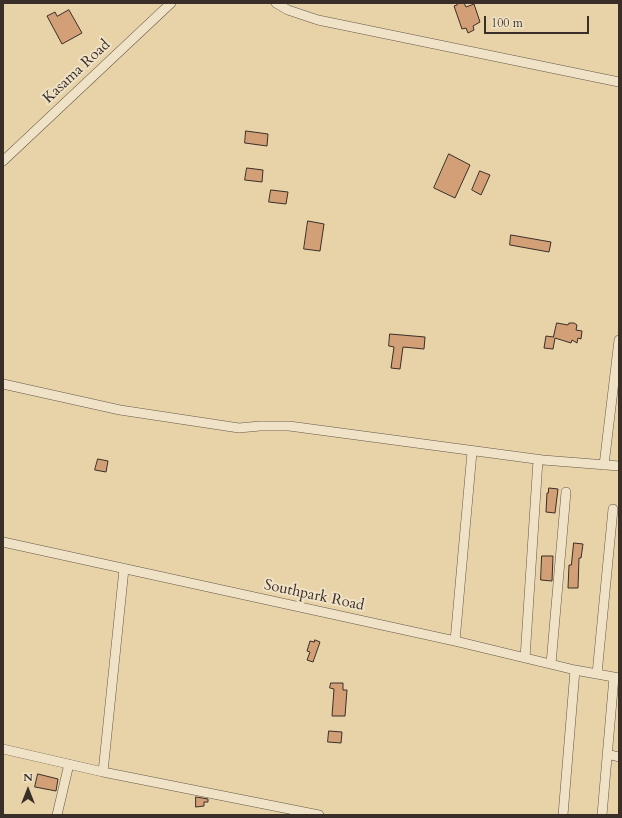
<!DOCTYPE html>
<style>
body{margin:0}
#map{position:relative;width:622px;height:818px;overflow:hidden;background:#e7d3a7;font-family:Cardo,serif}
canvas{display:block}
.frame{position:absolute;inset:0;border:4px solid #3a2e29;pointer-events:none}
.north{position:absolute;left:8px;top:770px;width:40px;height:40px;-webkit-text-stroke:3px #efe2c6;paint-order:stroke;rotate:0deg;font-size:11px;font-weight:700;line-height:16px;text-align:center;color:#3a2e29}
.north::after{content:'';display:block;margin:auto;width:14px;height:18px;background:#3a2e29;clip-path:polygon(50% 0,100% 100%,50% 72%,0 100%)}
.scale{position:absolute;left:484px;top:16px;width:105px;height:18px;box-sizing:border-box;border:2px solid #3a2e29;border-top:0;padding-left:5px;font-size:12px;line-height:14px;white-space:nowrap;color:#3a2e29;-webkit-text-stroke:3px #efe2c6;paint-order:stroke}
</style>
<div id="map">
<canvas width="622" height="818"></canvas>
<div class="frame"></div>
<div class="north">N</div>
<div class="scale">100 m</div>
</div>
<script>
const c = document.querySelector('canvas').getContext('2d');
c.lineJoin = 'round';
function fillPath(path, color) { c.fillStyle = color; c.fill(path, 'evenodd'); }
function stroke(path, color, width, dash) { c.strokeStyle = color; c.lineWidth = width; c.lineCap = dash ? 'butt' : 'round'; c.setLineDash(dash || []); c.stroke(path); }
function label(font, color, halo, rows, align = 'center') {
  c.font = font + ' Cardo,serif'; c.lineWidth = 4; c.setLineDash([]); c.textBaseline = 'middle'; c.strokeStyle = halo; c.fillStyle = color; for (const [text, x, y, turn = 0] of rows) {
    c.save(); c.translate(x, y); c.rotate((+turn || 0) * Math.PI / 180); c.textAlign = isNaN(turn) ? turn : align; if (halo) c.strokeText(text, 0, 0); c.fillText(text, 0, 0); c.restore();
  }
}
const building = new Path2D(`
 M 456,3 L 464,3 L 466,7 L 474,4 L 480,22 L 473,26 L 474,30 L 468,33 L 466,28 L 462,29 L 454,6 L 457,5 Z
 M 69,10 L 82,33 L 62,44 L 47,16 L 55,12 L 57,16 Z
 M 246,131 L 268,134 L 267,146 L 245,143 Z
 M 449,154 L 470,165 L 455,198 L 434,188 Z
 M 247,168 L 263,170 L 262,182 L 245,180 Z
 M 480,171 L 490,175 L 481,195 L 472,190 Z
 M 271,190 L 288,192 L 286,204 L 269,202 Z
 M 308,221 L 324,224 L 320,251 L 304,249 Z
 M 511,235 L 551,242 L 549,252 L 510,245 Z
 M 557,323 L 568,325 L 569,323 L 574,323 L 577,325 L 576,330 L 582,331 L 581,339 L 578,338 L 577,343 L 572,340 L 571,343 L 555,338 L 553,349 L 544,348 L 546,336 L 553,337 Z
 M 390,334 L 425,337 L 424,349 L 403,347 L 400,369 L 391,368 L 394,347 L 389,346 Z
 M 98,459 L 108,461 L 106,472 L 95,470 Z
 M 549,488 L 558,489 L 555,513 L 546,512 L 547,493 L 548,493 Z
 M 574,543 L 583,544 L 581,558 L 579,558 L 578,588 L 568,588 L 569,565 L 571,565 Z
 M 542,556 L 553,556 L 552,581 L 541,580 Z
 M 315,640 L 320,642 L 313,662 L 307,660 L 310,652 L 307,651 L 310,641 L 314,642 Z
 M 331,683 L 343,683 L 343,690 L 347,690 L 345,716 L 332,716 L 334,689 L 330,688 Z
 M 329,731 L 342,732 L 341,743 L 328,742 Z
 M 38,774 L 58,779 L 56,791 L 35,787 Z
 M 196,797 L 208,799 L 208,802 L 204,802 L 204,806 L 196,807 Z`);
fillPath(building, '#d29f77');
stroke(building, '#3a2e29', 1);
const minor = new Path2D(`
 M 276,3 L 288,10 L 318,20 L 619,82
 M 3,161 L 171,3
 M 3,384 L 120,410 L 239,428 L 260,426 L 289,426 L 543,460 L 619,466
 M 604,465 L 619,340
 M 3,542 L 455,641 L 575,670 L 619,678
 M 455,641 L 472,452
 M 525,658 L 538,460
 M 551,664 L 566,492
 M 597,674 L 613,509
 M 3,749 L 103,772 L 319,815
 M 607,754 L 619,757
 M 103,772 L 124,569
 M 57,815 L 69,764
 M 563,815 L 575,670
 M 602,815 L 614,677`);
stroke(minor, '#655748', 10);
stroke(minor, '#efe2c6', 9);
label('15px', '#3a2e29', '#efe2c6', [
 ["Kasama Road",77,72,-43],
 ["Southpark Road",314,596,12]
]);
</script>
